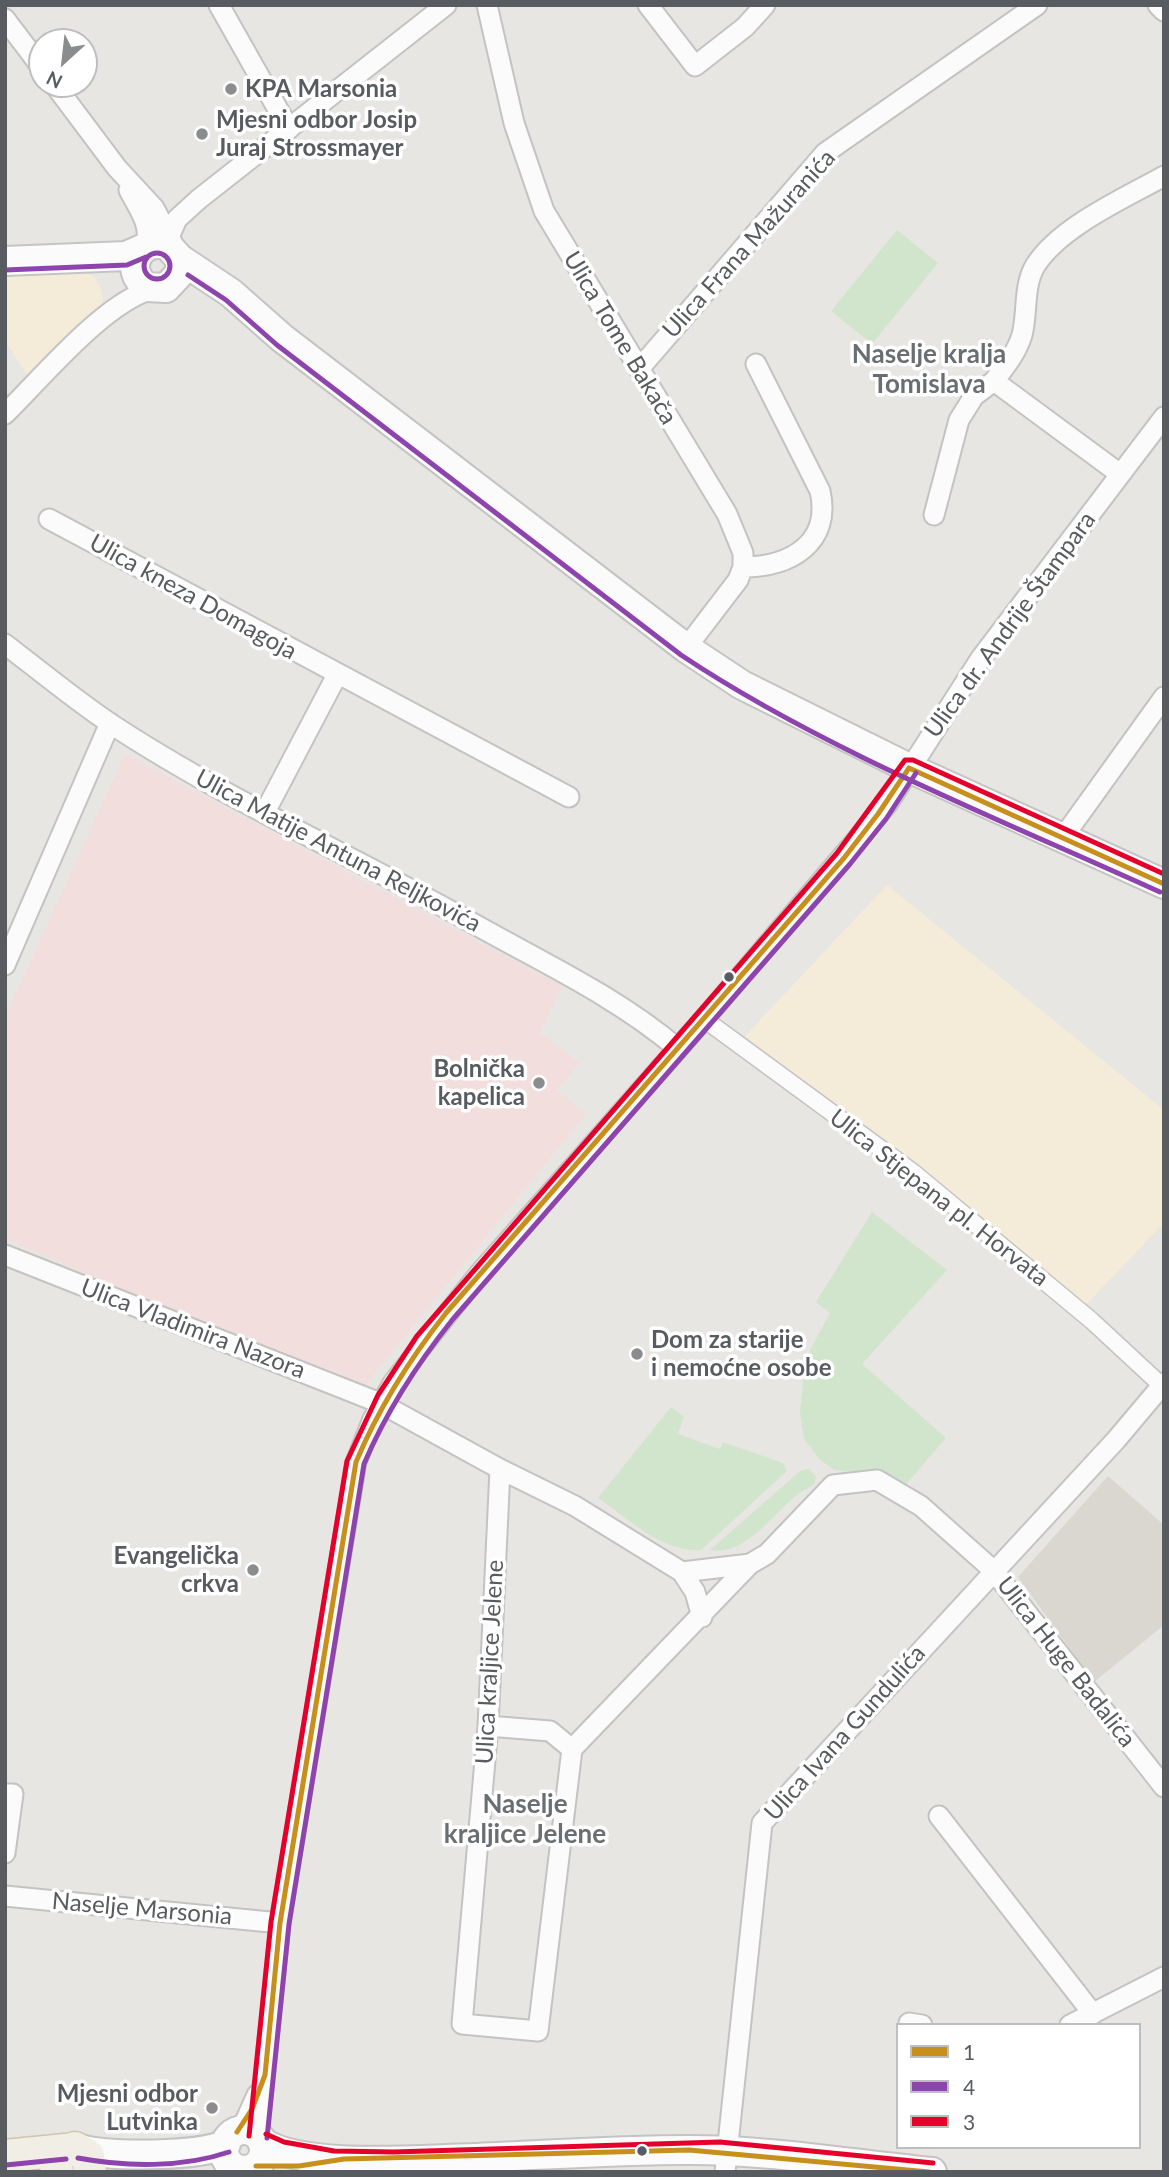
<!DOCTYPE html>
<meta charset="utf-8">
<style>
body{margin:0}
#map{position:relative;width:1169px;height:2177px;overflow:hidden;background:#e8e6e2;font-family:Lato,sans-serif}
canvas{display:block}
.frame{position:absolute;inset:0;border:7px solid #585c60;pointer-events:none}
.legend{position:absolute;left:896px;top:2023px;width:245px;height:126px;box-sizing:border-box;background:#fff;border:2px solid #bcbebf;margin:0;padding:9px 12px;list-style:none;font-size:21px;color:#585c60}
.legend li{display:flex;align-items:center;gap:14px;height:35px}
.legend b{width:35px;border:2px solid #bcbebf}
.north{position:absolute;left:28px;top:28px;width:70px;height:70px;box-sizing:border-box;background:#fff;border:2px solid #bcbebf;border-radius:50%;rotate:207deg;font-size:19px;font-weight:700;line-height:28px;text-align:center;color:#585c60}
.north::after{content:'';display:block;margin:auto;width:24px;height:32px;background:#8a8c8e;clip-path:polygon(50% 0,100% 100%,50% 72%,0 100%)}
</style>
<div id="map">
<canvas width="1169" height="2177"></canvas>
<div class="frame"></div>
<ul class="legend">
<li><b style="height:9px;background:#c7901d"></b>1</li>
<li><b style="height:9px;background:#8e44ad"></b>4</li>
<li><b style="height:9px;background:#e4002b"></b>3</li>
</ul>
<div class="north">N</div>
</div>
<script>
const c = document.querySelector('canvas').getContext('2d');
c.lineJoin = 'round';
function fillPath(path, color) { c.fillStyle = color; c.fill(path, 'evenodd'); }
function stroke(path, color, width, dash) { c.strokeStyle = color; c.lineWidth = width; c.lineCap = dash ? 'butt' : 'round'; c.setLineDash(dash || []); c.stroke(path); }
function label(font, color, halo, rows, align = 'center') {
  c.font = font + ' Lato,sans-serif'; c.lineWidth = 7; c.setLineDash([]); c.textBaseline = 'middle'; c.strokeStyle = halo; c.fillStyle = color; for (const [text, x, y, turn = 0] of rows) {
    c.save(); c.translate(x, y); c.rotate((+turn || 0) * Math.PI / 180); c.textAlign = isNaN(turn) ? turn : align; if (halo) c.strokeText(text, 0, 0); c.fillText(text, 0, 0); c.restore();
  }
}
fillPath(new Path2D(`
 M 85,272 L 95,278 L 100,287 L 103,302 L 29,378 L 5,341 L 5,273 Z
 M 887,885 L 1164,1110 L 1164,1223 L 1077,1314 L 745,1036 Z`), '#f4ebd9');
fillPath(new Path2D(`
 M 1108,1476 L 1164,1525 L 1164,1625 L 1094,1682 L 1018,1577 Z`), '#dad7d1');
fillPath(new Path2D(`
 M 125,754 L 562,986 L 540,1033 L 580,1063 L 557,1090 L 586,1114 L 366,1384 L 157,1304 L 5,1239 L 5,1017 Z`), '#f2dfdd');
fillPath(new Path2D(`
 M 897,230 L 938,263 L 872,344 L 831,311 Z
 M 872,1212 L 947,1270 L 862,1364 L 946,1438 L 903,1488 L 872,1474 L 835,1470 L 820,1460 L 804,1439 L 800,1412 L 804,1373 L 811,1348 L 830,1313 L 816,1302 Z
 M 671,1407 L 684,1417 L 678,1434 L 720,1449 L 723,1442 L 783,1463 L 787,1471 L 701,1550 C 662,1553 629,1519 598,1498 Z
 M 808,1469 L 816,1476 L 815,1483 C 811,1487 806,1489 801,1492 C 775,1510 747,1557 710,1550 L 800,1471 Z`), '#d1e5cc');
const pedestrian = new Path2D(`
 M 704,1019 L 914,1173 L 1092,1321 L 1161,1385`);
const minor = new Path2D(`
 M 219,5 L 289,129
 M 487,5 L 514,123 L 544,211 L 727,514 L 743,553 L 743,567 L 738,580 L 686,648
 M 648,5 L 695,66 L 745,27 L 765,5
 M 1158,5 L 1164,11
 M 5,19 L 42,68
 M 54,84 L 117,168 L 154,208 L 172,242
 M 129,190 C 138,208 153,226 145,246
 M 170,235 L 177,219 L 199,199 L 446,5
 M 639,369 L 825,153 L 1037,5
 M 994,381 C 1005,367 1017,352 1022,335 C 1028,312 1023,287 1035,266 C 1059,227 1125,198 1164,176
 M 5,414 C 41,379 107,299 154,289
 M 934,515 L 959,420 L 974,396 L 994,381 L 1120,474
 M 49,519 L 569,797
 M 743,567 C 789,567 832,544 820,491 L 756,364
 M 5,644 C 40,671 75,700 111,724 C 225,799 351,855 469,921 C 539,961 616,996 677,1048
 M 265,812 L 337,675
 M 1064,836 L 1164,697
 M 5,965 L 110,723
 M 5,1255 L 380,1403 L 500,1469 L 575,1506 L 682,1572 L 750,1564 L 767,1554 L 833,1485 L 877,1480 L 921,1506 L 993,1570 L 1164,1787
 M 500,1469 L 488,1726 L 462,2024 L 538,2031 L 572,1749 L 750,1564
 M 682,1572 L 695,1592 L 702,1617
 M 488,1726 L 550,1731 L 572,1749
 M 5,1794 L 13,1794 L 5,1853
 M 939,1816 L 1093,2014
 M 5,1896 L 280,1923
 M 909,2023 L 922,2025
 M 1070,2025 L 1164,1977
 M 237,2132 L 244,2124 L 257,2095
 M 258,2137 L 280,1923 L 356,1462 L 373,1419 L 393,1383 L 479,1274 L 704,1019 L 888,803 L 981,658 L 1164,417
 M 725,2172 L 762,1823 L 1116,1440 L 1164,1383`);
const secondary = new Path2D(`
 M 180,259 L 180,273 L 166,288 L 147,287 C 122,270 140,236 168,246 L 180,259 L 231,293 L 282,338 L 686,648 L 742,685 L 909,768 L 1164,884
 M 5,261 L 126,256 L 142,249
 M224 2150a20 20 0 1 1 40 0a20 20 0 1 1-40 0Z
 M 262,2142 C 304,2170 420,2159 472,2158 C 544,2155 617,2150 689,2150 C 770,2150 852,2164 932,2172
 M 80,2149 C 109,2157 199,2157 226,2144`);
const primary = new Path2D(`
 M 5,2156 L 65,2150
 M 57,2172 L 56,2164 L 60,2153 L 75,2148 L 88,2156 L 90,2172`);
stroke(pedestrian, '#c3c3c2', 19);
stroke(minor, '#c3c3c2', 23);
stroke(secondary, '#c4c4c4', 32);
stroke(primary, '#d1c4af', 35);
stroke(pedestrian, '#fcfbfb', 16);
stroke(minor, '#fcfbfb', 19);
stroke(secondary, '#fcfbfb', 28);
stroke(primary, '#f1eee5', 32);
stroke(new Path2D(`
 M 909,768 L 1164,884
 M 237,2132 L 252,2109 L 265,2075 L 280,1923 L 356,1462 C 379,1407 409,1360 446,1313 L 844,858 L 878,814 L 909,768
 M 256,2166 L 299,2166 L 344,2159 L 689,2150 L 929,2172`), '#c7901d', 5);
stroke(new Path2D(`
 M144 266a13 13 0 1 1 26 0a13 13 0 1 1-26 0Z
 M 5,270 L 127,265 L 146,257
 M 188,275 L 226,300 L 277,345 L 681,655 C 825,751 1002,820 1160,892
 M 267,2138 L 289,1924 L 364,1464 C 387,1410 417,1364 453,1319 L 850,864 L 886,819 L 916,773
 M 78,2158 C 126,2167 182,2168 229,2152
 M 6,2165 L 66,2159`), '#8e44ad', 5);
stroke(new Path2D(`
 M 266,2134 L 284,2142 L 334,2151 L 394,2152 L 720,2142 L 933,2163
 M 249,2136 L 271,1922 L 347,1461 L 378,1395 L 417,1336 L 837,853 L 905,760 L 913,760 L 1164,874`), '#e4002b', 5);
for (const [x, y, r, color] of [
 [231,89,7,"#8a8c8e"],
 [202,134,7,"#8a8c8e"],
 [729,977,6,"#585c60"],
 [539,1083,7,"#8a8c8e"],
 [637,1354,7,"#8a8c8e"],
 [253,1570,7,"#8a8c8e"],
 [212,2108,7,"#8a8c8e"],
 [642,2151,6,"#585c60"]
]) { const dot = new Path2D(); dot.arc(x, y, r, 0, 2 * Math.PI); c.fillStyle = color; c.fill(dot); stroke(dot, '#fff', 2.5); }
label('bold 24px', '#585c60', '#fff', [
 ["KPA Marsonia",245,89],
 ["Mjesni odbor Josip",216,120],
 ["Juraj Strossmayer",216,148],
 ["Bolnička",525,1069,"right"],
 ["kapelica",525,1097,"right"],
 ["Dom za starije",651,1340],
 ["i nemoćne osobe",651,1368],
 ["Evangelička",239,1556,"right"],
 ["crkva",239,1584,"right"],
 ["Mjesni odbor",198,2094,"right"],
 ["Lutvinka",198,2122,"right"]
], 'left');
label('24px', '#585c60', '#fff', [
 ["Ulica Frana Mažuranića",749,244,-48],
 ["Ulica Tome Bakača",620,338,59],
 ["Ulica kneza Domagoja",193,597,29],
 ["Ulica dr. Andrije Štampara",1010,625,-54],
 ["Ulica Matije Antuna Reljkovića",338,851,28],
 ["Ulica Stjepana pl. Horvata",939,1198,38],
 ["Ulica Vladimira Nazora",193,1329,21],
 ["Ulica kraljice Jelene",490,1662,-87],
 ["Ulica Huge Badalića",1066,1662,52],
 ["Ulica Ivana Gundulića",845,1733,-48],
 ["Naselje Marsonia",142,1909,5]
]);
label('bold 26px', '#696e72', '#fff', [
 ["Naselje kralja",929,355],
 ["Tomislava",929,385],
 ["Naselje",525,1805],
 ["kraljice Jelene",525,1835]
]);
</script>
